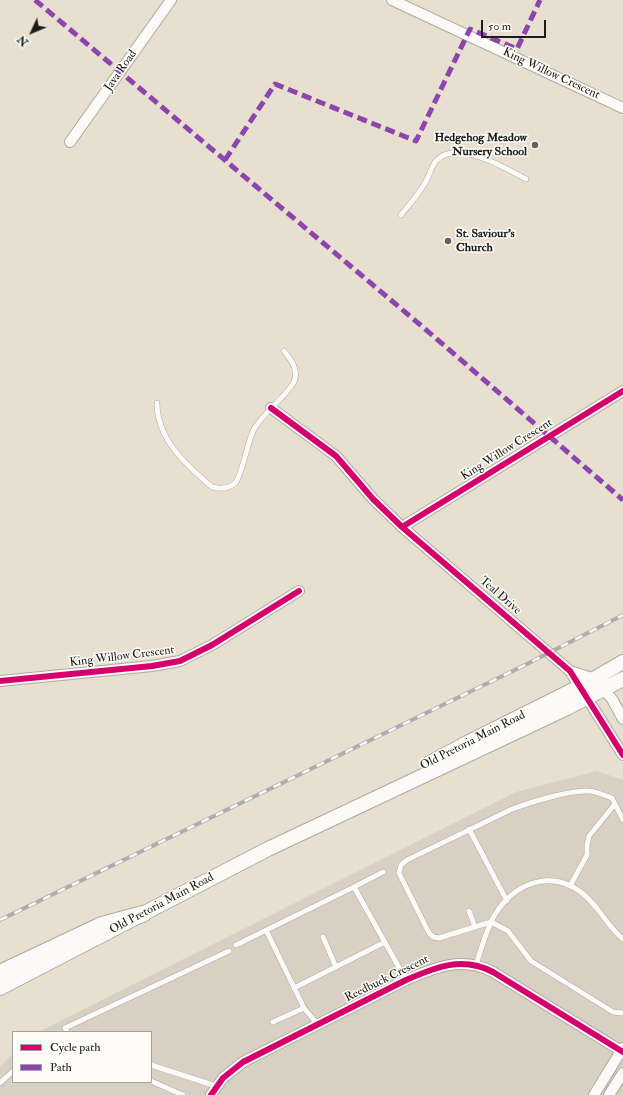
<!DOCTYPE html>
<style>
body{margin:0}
#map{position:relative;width:623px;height:1095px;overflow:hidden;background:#e7e0d0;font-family:"IM FELL Double Pica",serif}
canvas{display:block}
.legend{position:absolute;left:12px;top:1031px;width:140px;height:52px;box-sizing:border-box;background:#fdfcf7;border:1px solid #a3a29f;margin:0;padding:5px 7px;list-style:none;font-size:12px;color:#1c1c1c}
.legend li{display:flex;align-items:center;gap:8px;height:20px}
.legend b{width:20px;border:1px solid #a3a29f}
.north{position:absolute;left:12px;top:12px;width:40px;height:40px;-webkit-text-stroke:3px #fdfcf7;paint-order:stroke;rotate:226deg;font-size:11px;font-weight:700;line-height:16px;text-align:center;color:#1c1c1c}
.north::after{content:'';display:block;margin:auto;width:14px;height:18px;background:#1c1c1c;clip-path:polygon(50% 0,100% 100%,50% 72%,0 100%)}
.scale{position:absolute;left:481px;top:20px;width:65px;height:18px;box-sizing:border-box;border:2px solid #1c1c1c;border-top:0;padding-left:5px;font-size:12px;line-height:14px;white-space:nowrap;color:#1c1c1c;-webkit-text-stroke:3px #fdfcf7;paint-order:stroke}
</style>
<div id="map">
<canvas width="623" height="1095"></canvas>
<ul class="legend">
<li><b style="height:5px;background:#d6006c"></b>Cycle path</li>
<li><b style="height:5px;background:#8e44ad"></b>Path</li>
</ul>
<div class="north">N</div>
<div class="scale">50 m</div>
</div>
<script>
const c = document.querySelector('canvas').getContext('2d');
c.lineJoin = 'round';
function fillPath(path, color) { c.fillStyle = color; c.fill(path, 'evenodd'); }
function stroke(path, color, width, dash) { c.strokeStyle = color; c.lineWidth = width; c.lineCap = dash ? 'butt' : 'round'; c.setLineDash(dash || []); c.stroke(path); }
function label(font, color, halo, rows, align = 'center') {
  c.font = font + ' "IM FELL Double Pica",serif'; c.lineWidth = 3; c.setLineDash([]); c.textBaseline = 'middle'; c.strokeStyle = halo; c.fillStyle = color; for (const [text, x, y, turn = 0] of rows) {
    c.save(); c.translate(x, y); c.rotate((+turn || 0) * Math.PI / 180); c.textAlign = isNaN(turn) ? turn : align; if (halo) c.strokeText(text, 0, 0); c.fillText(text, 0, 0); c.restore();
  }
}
fillPath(new Path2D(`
 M 597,771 L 623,780 L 623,1095 L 0,1095 L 0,1066 L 13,1053 L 13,1082 L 151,1082 L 151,1032 L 38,1032 L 516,792 Z`), '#d8d0c3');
const service = new Path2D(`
 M 401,215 C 409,205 418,195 425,183 C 429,177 431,167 436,161 C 457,138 505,168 526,179
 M 157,403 C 157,439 186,465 212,487 C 220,489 228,489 235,483 C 242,476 247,444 253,431 C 263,412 283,400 294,382 C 299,369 291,360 284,351
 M 623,820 L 612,798 C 604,795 595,791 588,791 C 569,790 528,803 510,810 L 407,860 L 401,865 L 399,873 L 429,933 L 433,937 L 439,938 L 491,922 L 508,931 L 531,961 L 613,1012 L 623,1013
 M 469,829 L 507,901
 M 383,872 L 354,887 L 406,980
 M 570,886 L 587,855 L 587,845 L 589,836 L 615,804
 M 469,911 L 475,927
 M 266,930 L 304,1008 L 318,1025
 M 323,937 L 336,967
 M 236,945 L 354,887
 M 476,965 C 481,949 486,931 494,916 C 513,884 550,868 582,893 C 599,906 607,926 623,939
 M 294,988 L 385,942
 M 273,1022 L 304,1008
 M 67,1032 L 65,1028 L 229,951
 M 151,1065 L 216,1086
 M 151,1081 L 183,1095
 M 0,1083 L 13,1071`);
const minor = new Path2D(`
 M 392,0 L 623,108
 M 70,142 L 171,0
 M 271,408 L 336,456 L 373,499 L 402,527 L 570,671 L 623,755
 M 402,527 L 623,391
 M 570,671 L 595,679 L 612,699 L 623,719
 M 0,681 L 152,666 L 180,661 L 212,645 L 299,591
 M 211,1095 L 223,1078 L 243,1062 L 406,980 C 436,967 462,956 493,972 L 623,1052
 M 594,1095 L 623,1048
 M 609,1095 L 623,1073`);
const secondary = new Path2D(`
 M 428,764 L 469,742 L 585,684 L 623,662
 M 0,988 L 268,849 L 567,708 L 623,679`);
const primary = new Path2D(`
 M 0,973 L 102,925 L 143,914`);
stroke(service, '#aeaaa0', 6);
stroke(minor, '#aeaaa0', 12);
stroke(secondary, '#aeaaa0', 16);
stroke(primary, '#aeaaa0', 18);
stroke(service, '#fbfaf8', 5);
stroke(minor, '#fbfaf8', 10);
stroke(secondary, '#fbfaf8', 14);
stroke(primary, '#fbfaf8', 16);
const rail = new Path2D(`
 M 0,920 L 523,666 L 623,615`);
stroke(rail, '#aeadab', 4);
stroke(rail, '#fdfcf7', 2.5, [8]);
stroke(new Path2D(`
 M 35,0 L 424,328 L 623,500
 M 225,160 L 275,84 L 416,141 L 470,29 L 517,49 L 540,0`), '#8e44ad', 5, [10, 5]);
stroke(new Path2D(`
 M 271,408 L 336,456 L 373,499 L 402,527 L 570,671 L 623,755
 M 402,527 L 623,391
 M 0,681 L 152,666 L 180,661 L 212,645 L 299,591
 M 211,1095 L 223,1078 L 243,1062 L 406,980 C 436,967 462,956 493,972 L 623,1052`), '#d6006c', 6);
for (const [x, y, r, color] of [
 [535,145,4,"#63615b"],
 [448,241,4,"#63615b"]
]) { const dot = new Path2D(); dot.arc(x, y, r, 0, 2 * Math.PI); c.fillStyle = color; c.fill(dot); stroke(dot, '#fdfcf7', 1.5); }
label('12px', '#1c1c1c', '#fdfcf7', [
 ["Java Road",121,71,-55],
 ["King Willow Crescent",551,74,25],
 ["King Willow Crescent",507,450,-32],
 ["Teal Drive",500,596,41],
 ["King Willow Crescent",122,657,-7],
 ["Old Pretoria Main Road",473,741,-27],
 ["Old Pretoria Main Road",162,904,-28],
 ["Reedbuck Crescent",387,979,-26]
]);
label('bold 12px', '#1c1c1c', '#fdfcf7', [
 ["Hedgehog Meadow",527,138],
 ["Nursery School",527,152],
 ["St. Saviour's",456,234,"left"],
 ["Church",456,248,"left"]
], 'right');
</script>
